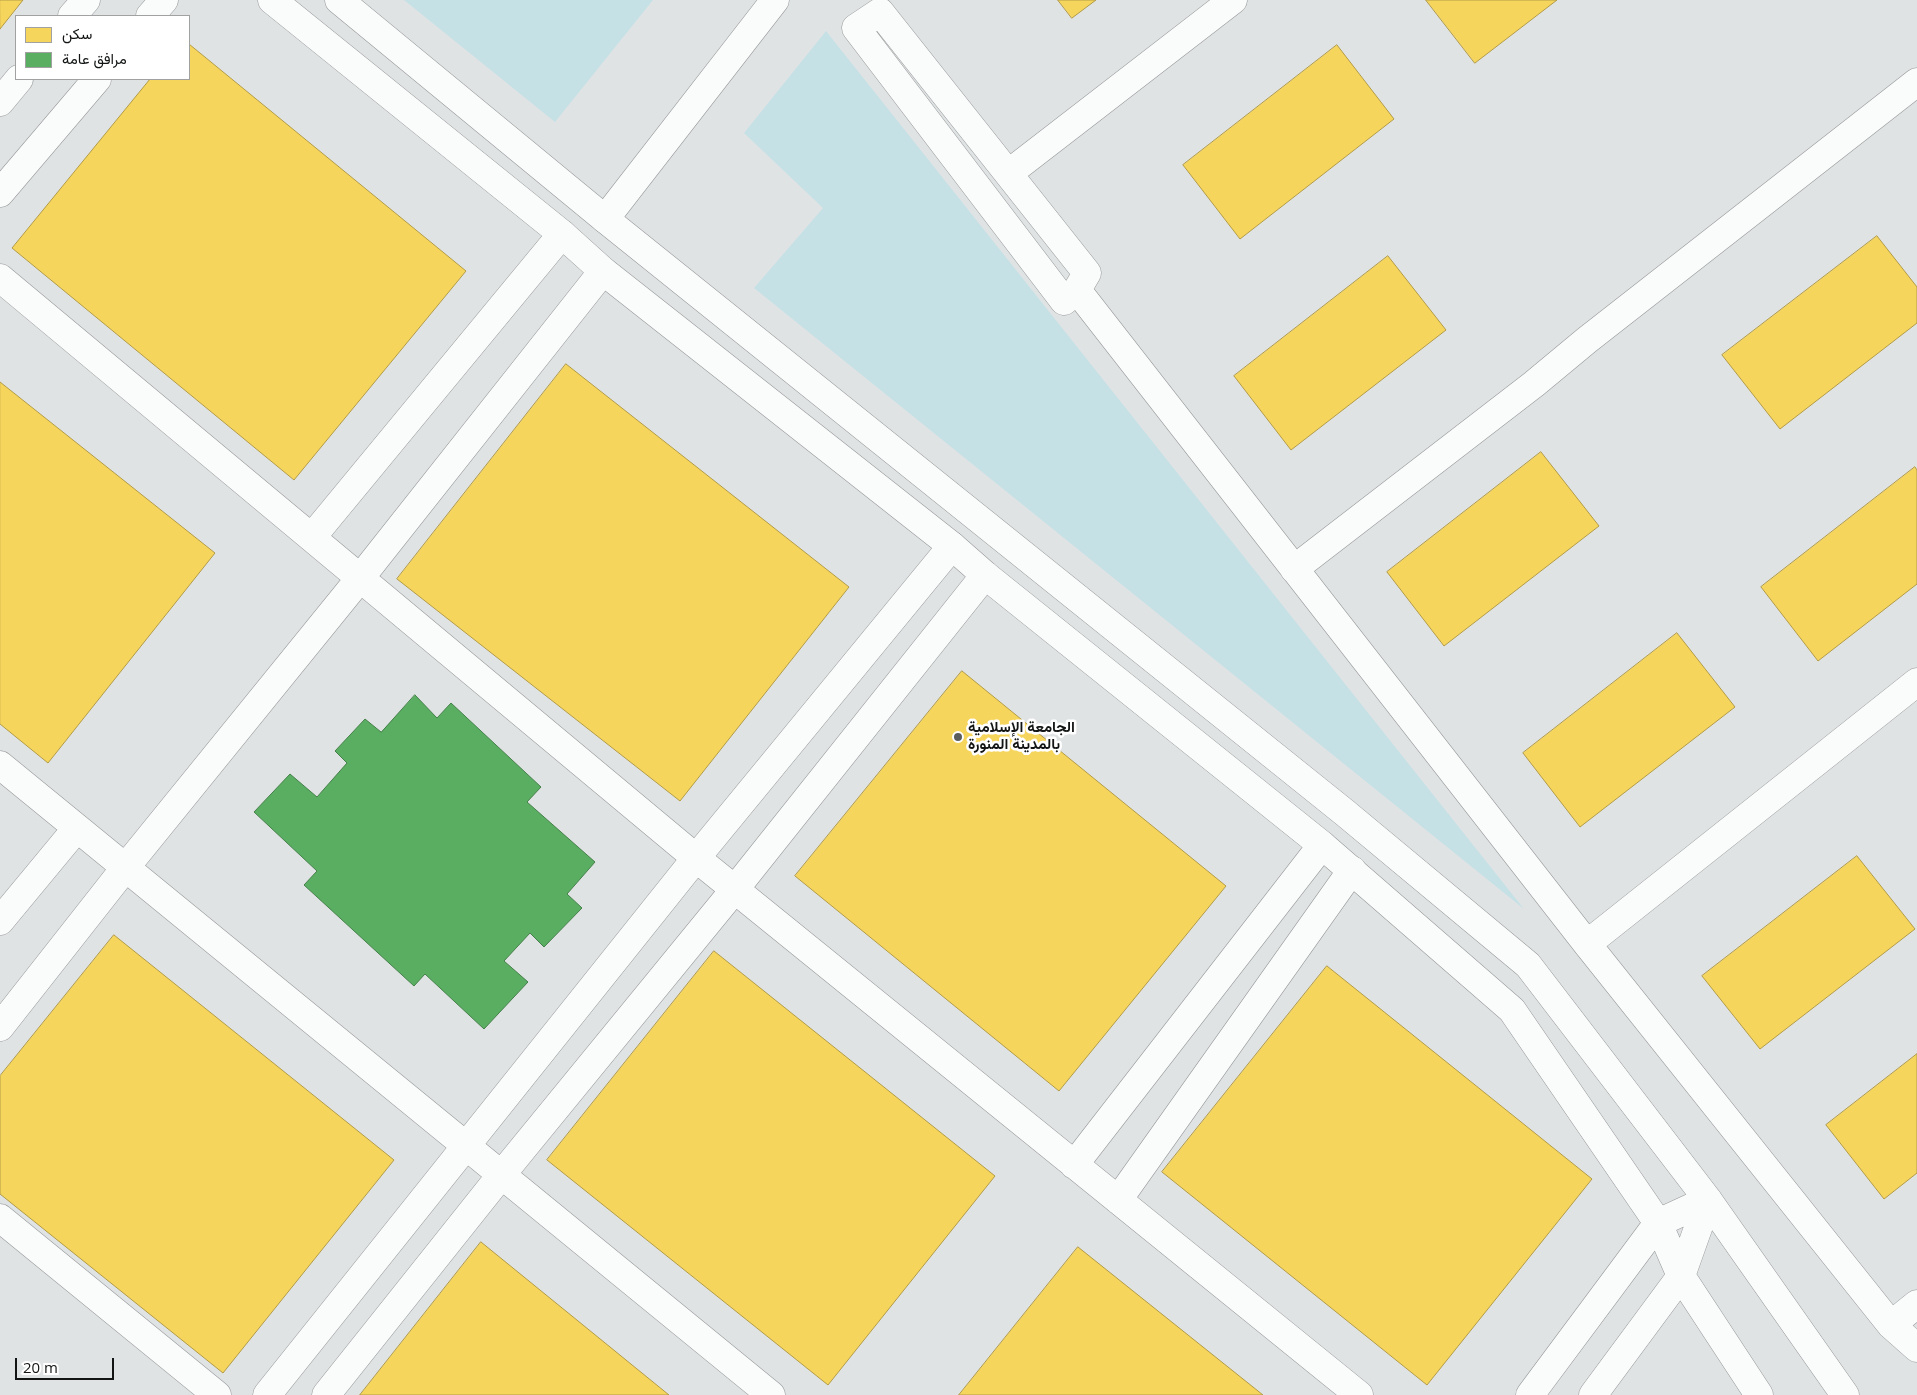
<!DOCTYPE html>
<meta charset="utf-8">
<style>
body{margin:0}
#map{position:relative;width:1917px;height:1395px;overflow:hidden;background:#e0e3e4;font-family:"Open Sans",Vazirmatn,sans-serif}
canvas{display:block}
.legend{position:absolute;left:15px;top:15px;width:175px;height:65px;box-sizing:border-box;background:#fff;border:1px solid #a1a1a1;margin:0;padding:6px 9px;list-style:none;font-size:15px;color:#131515}
.legend li{display:flex;align-items:center;gap:10px;height:25px}
.legend b{width:25px;border:1px solid #a1a1a1}
.scale{position:absolute;left:15px;top:1358px;width:99px;height:22px;box-sizing:border-box;border:2px solid #131515;border-top:0;padding-left:6px;font-size:15px;line-height:18px;white-space:nowrap;color:#131515;-webkit-text-stroke:4px #fff;paint-order:stroke}
</style>
<div id="map">
<canvas width="1917" height="1395"></canvas>
<ul class="legend">
<li><b style="height:14px;background:#f6d55c"></b>سكن</li>
<li><b style="height:14px;background:#5aae61"></b>مرافق عامة</li>
</ul>
<div class="scale">20 m</div>
</div>
<script>
const c = document.querySelector('canvas').getContext('2d');
c.lineJoin = 'round';
function fillPath(path, color) { c.fillStyle = color; c.fill(path, 'evenodd'); }
function stroke(path, color, width, dash) { c.strokeStyle = color; c.lineWidth = width; c.lineCap = dash ? 'butt' : 'round'; c.setLineDash(dash || []); c.stroke(path); }
function label(font, color, halo, rows, align = 'center') {
  c.font = font + ' "Open Sans",Vazirmatn,sans-serif'; c.lineWidth = 5; c.setLineDash([]); c.textBaseline = 'middle'; c.strokeStyle = halo; c.fillStyle = color; for (const [text, x, y, turn = 0] of rows) {
    c.save(); c.translate(x, y); c.rotate((+turn || 0) * Math.PI / 180); c.textAlign = isNaN(turn) ? turn : align; if (halo) c.strokeText(text, 0, 0); c.fillText(text, 0, 0); c.restore();
  }
}
fillPath(new Path2D(`
 M 404,0 L 653,0 L 555,122 Z
 M 826,31 L 1524,909 L 754,288 L 823,208 L 744,133 Z`), '#c5e1e6');
const homes = new Path2D(`
 M 0,0 L 23,0 L 0,29 Z
 M 1058,0 L 1096,0 L 1072,18 Z
 M 1426,0 L 1557,0 L 1475,63 Z
 M 189,44 L 466,271 L 294,480 L 12,248 L 150,79 L 189,79 Z
 M 1337,45 L 1394,119 L 1240,239 L 1183,165 Z
 M 1877,236 L 1917,287 L 1917,323 L 1780,429 L 1722,355 Z
 M 1388,256 L 1446,330 L 1291,450 L 1234,376 Z
 M 566,364 L 849,587 L 680,801 L 397,579 Z
 M 0,382 L 215,553 L 48,763 L 0,724 Z
 M 1541,452 L 1599,526 L 1444,646 L 1387,572 Z
 M 1915,467 L 1917,470 L 1917,584 L 1818,661 L 1761,587 Z
 M 1677,633 L 1735,707 L 1580,827 L 1523,753 Z
 M 962,671 L 1226,886 L 1059,1091 L 795,876 Z
 M 1857,856 L 1915,929 L 1760,1049 L 1702,976 Z
 M 114,935 L 394,1160 L 223,1373 L 0,1194 L 0,1076 Z
 M 714,951 L 995,1176 L 828,1385 L 547,1160 Z
 M 1327,966 L 1592,1179 L 1427,1385 L 1162,1172 Z
 M 1917,1054 L 1917,1173 L 1884,1199 L 1826,1125 Z
 M 481,1242 L 669,1395 L 360,1395 Z
 M 1078,1247 L 1263,1395 L 959,1395 Z`);
fillPath(homes, '#f6d55c');
stroke(homes, '#b29b47', 1);
const public = new Path2D(`
 M 415,695 L 437,718 L 451,703 L 541,787 L 527,802 L 595,862 L 567,894 L 582,908 L 544,947 L 530,933 L 504,961 L 528,982 L 484,1029 L 425,974 L 414,986 L 304,885 L 317,871 L 254,812 L 290,774 L 317,797 L 347,763 L 335,751 L 365,719 L 381,732 Z`);
fillPath(public, '#5aae61');
stroke(public, '#45804a', 1);
const street = new Path2D(`
 M 880,12 L 1087,273 L 1077,290 L 1064,301 L 856,28 Z
 M 72,16 L 86,0
 M 150,16 L 164,0
 M 0,102 L 19,79
 M 1009,173 L 1233,0
 M 0,193 L 97,79
 M 605,219 L 775,0
 M 0,278 L 696,858 L 1359,1395
 M 1077,290 L 1587,944 L 1891,1325 L 1917,1348
 M 312,537 L 562,234
 M 1294,569 L 1534,384 L 1587,340 L 1917,82
 M 0,765 L 771,1395
 M 0,921 L 77,828
 M 1587,944 L 1917,682
 M 0,1027 L 125,868 L 361,577 L 603,271
 M 1074,1165 L 1322,845
 M 1118,1200 L 1352,870
 M 0,1218 L 217,1395
 M 1891,1325 L 1917,1304
 M 267,1395 L 696,858 L 952,546
 M 326,1395 L 502,1174 L 735,889 L 985,575`);
const secondary = new Path2D(`
 M 272,0 L 562,234 L 603,271 L 952,546 L 985,575 L 1322,845 L 1512,1010 L 1658,1223 L 1681,1276 L 1759,1395
 M 339,0 L 605,219 L 1344,812 L 1528,965 L 1708,1200 L 1845,1395
 M 1530,1395 L 1658,1223 L 1708,1200
 M 1593,1395 L 1681,1276 L 1708,1200`);
stroke(street, '#969899', 29);
stroke(secondary, '#969899', 29);
stroke(street, '#fafbfb', 28);
stroke(secondary, '#fafbfb', 28);
for (const [x, y, r, color] of [
 [958,737,5,"#5b5d5d"]
]) { const dot = new Path2D(); dot.arc(x, y, r, 0, 2 * Math.PI); c.fillStyle = color; c.fill(dot); stroke(dot, '#fff', 2); }
label('bold 15px', '#131515', '#fff', [
 ["الجامعة الإسلامية",968,728],
 ["بالمدينة المنورة",968,745]
], 'left');
</script>
